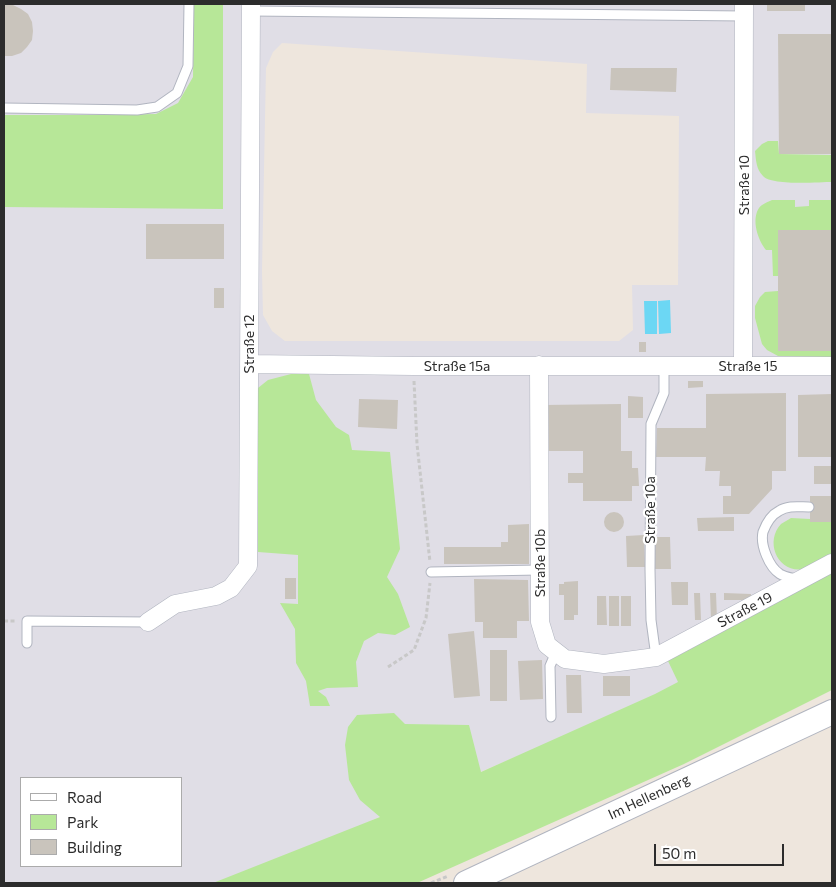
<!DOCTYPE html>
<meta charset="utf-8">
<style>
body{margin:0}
#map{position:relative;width:836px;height:887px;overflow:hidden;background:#eee6dd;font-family:Commissioner,sans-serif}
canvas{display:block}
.frame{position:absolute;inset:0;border:5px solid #2c2c2c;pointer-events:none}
.legend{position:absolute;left:20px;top:777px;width:162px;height:90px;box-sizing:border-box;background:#fff;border:1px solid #ababab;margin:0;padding:6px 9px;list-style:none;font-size:15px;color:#2c2c2c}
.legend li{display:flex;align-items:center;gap:10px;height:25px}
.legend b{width:25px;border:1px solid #ababab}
.scale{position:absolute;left:654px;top:844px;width:130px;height:22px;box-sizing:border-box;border:2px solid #2c2c2c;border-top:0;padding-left:6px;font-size:15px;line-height:18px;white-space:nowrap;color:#2c2c2c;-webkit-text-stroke:4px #fff;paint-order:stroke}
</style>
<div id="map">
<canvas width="836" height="887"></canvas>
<div class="frame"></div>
<ul class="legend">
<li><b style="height:6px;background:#fff"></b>Road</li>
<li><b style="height:14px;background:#b7e798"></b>Park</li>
<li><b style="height:14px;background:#c9c4bc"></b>Building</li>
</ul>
<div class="scale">50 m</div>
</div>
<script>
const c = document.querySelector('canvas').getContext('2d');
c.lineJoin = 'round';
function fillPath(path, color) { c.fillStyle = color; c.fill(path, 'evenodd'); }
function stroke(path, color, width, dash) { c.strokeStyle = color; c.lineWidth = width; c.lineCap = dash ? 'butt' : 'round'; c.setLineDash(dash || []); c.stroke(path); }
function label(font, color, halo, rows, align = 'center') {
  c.font = font + ' Commissioner,sans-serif'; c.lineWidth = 4.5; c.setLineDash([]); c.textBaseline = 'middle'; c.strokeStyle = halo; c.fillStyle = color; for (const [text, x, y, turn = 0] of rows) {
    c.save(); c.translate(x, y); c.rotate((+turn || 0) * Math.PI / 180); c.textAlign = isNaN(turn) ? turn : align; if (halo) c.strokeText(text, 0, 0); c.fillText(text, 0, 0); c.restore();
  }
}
fillPath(new Path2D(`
 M 4,4 L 832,4 L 832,606 L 657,698 L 480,772 L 232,883 L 4,883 ZM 282,43 L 587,64 L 586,113 L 679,116 L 678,285 L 632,285 L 633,330 L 619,341 L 285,341 L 272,331 L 263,315 L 262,271 L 266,68 L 273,52 ZM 21,778 L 181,778 L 181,866 L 21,866 Z`), '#e0dee6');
fillPath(new Path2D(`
 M 194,4 L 223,4 L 223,209 L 4,207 L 4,115 L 105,115 L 156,114 L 178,103 L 193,77 Z
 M 768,141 L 778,141 L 779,154 L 832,155 L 832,182 C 818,182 772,186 763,176 C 756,169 756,160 755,151 L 762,144 Z
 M 772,200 L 795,200 L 795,207 L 809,206 L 809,200 L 832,200 L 832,230 L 778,230 L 778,276 L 773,276 L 772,250 L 766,250 C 758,240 751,220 759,208 C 762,204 768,202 772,200 Z
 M 778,291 L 778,351 L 832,351 L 832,357 L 778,356 L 767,350 L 762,344 L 755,318 L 755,306 L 760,297 L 765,292 Z
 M 291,374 L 309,374 L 316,400 L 336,427 L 349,435 L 352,450 L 390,452 L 400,549 L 387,577 L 398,594 L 410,627 L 395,635 L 378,633 L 364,641 L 356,662 L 358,687 L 327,688 L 318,691 L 326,697 L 330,706 L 310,706 L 306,681 L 296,663 L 295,629 L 280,603 L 298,604 L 298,555 L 258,552 L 258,388 L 268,380 Z
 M 791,518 L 810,519 L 810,522 L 832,522 L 832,555 C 824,560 813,567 804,569 C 778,574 764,542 781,524 C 784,522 788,520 791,518 Z
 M 832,573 L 832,690 L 684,764 L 417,883 L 213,883 L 380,817 L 360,800 L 349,780 L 345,745 L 348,727 L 357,715 L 394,713 L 405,724 L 469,725 L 481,772 L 655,694 L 678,682 L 668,661 Z`), '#b7e798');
fillPath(new Path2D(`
 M 670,300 L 671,333 L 659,334 L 658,301 Z
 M 644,301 L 657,301 L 657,334 L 645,334 Z`), '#6cd7f4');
fillPath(new Path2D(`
 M 767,4 L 805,4 L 805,11 L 767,11 Z
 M 4,5 L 13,5 L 21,9 L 28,14 L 32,22 L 33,31 L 32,40 L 27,47 L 21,53 L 12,56 L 4,56 Z
 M 778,34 L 832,34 L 832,154 L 779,154 Z
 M 611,68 L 677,68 L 676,92 L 610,90 Z
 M 146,224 L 224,224 L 224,259 L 146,259 Z
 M 778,230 L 832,230 L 832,351 L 778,351 Z
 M 214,288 L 224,288 L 224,308 L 214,308 Z
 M 639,342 L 646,342 L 646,352 L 639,352 Z
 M 688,381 L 703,381 L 703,387 L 688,388 Z
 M 786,393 L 786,471 L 772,471 L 772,489 L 749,514 L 723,514 L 723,496 L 731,496 L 731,486 L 719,486 L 720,471 L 705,471 L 706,457 L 656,457 L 657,428 L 706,428 L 706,394 Z
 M 832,394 L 832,457 L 798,457 L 798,395 Z
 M 628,396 L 643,397 L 643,418 L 628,418 Z
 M 359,399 L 398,400 L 397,429 L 358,427 Z
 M 621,404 L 621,451 L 632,451 L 632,468 L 638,468 L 639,486 L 632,486 L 632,501 L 583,501 L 583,483 L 568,483 L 568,473 L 583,473 L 583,451 L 543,451 L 543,405 Z
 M 814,466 L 832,466 L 832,484 L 814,484 Z
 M 810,496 L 832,496 L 832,522 L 810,522 Z
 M604 522a10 10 0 1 1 20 0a10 10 0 1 1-20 0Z
 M 734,517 L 734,531 L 698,531 L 697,518 Z
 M 529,524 L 529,564 L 444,564 L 444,547 L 501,547 L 501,542 L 508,542 L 508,525 Z
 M 644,535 L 645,567 L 627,567 L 626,536 Z
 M 652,537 L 670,537 L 671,569 L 652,569 Z
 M 285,578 L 296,578 L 296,599 L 285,599 Z
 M 474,579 L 528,580 L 529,621 L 517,621 L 517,638 L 483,638 L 483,622 L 475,622 Z
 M 578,581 L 578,615 L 574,615 L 574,620 L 564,620 L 564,595 L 559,595 L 559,584 L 564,584 L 564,582 Z
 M 671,582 L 688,582 L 688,605 L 672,605 Z
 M 694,593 L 700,593 L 701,620 L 695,620 Z
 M 710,593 L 716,593 L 717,620 L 711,620 Z
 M 724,593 L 751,594 L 751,600 L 724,600 Z
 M 597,596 L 606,596 L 607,625 L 597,625 Z
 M 609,596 L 619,596 L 619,626 L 609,626 Z
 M 621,596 L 631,596 L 631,626 L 621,626 Z
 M 474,631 L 480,696 L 454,698 L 448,634 Z
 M 490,650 L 507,650 L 507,701 L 490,701 Z
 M 542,660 L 543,699 L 520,700 L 518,661 Z
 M 566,675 L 581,675 L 582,713 L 567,713 Z
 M 603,676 L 630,676 L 630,696 L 603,696 Z`), '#c9c4bc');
const lane = new Path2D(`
 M 251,11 L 744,16
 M 4,108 L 137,110 L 157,107 L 177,93 L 188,66 L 189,4
 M 431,572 L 539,570
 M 799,580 C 793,578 785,577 780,574 C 769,567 760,545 763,532 C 766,524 771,515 779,511 C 788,505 799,507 809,507
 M 27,643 L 27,621 L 148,622
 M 656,657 L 651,620 L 650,569 L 651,424 L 664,393 L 664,366
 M 551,717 L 550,666 L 556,652`);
const street = new Path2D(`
 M 249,364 L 414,366 L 832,366
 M 539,365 L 540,622 L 547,645 L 565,659 L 604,664 L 656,657 L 832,563
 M 743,366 L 744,4
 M 148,622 L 175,604 L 216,596 L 231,588 L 248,566 L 251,4`);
const secondary = new Path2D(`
 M 466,883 L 832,712`);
stroke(lane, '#b1b5c0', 11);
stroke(street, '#b1b5c0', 19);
stroke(secondary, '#b1b5c0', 26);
stroke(new Path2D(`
 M 414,381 L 417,444 L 430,562
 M 4,621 L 16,621
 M 388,667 L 414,650 L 426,618 L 430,583
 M 431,883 L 448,876`), '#c8c8c8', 3, [4, 2.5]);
stroke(lane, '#fff', 9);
stroke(street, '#fff', 18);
stroke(secondary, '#fff', 24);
label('14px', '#2c2c2c', '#fff', [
 ["Straße 10",744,185,-90],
 ["Straße 12",249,344,-90],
 ["Straße 15a",457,366],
 ["Straße 15",748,366],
 ["Straße 10a",650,510,-90],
 ["Straße 10b",540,563,-90],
 ["Straße 19",745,610,-28],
 ["Im Hellenberg",649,797,-25]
]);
</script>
